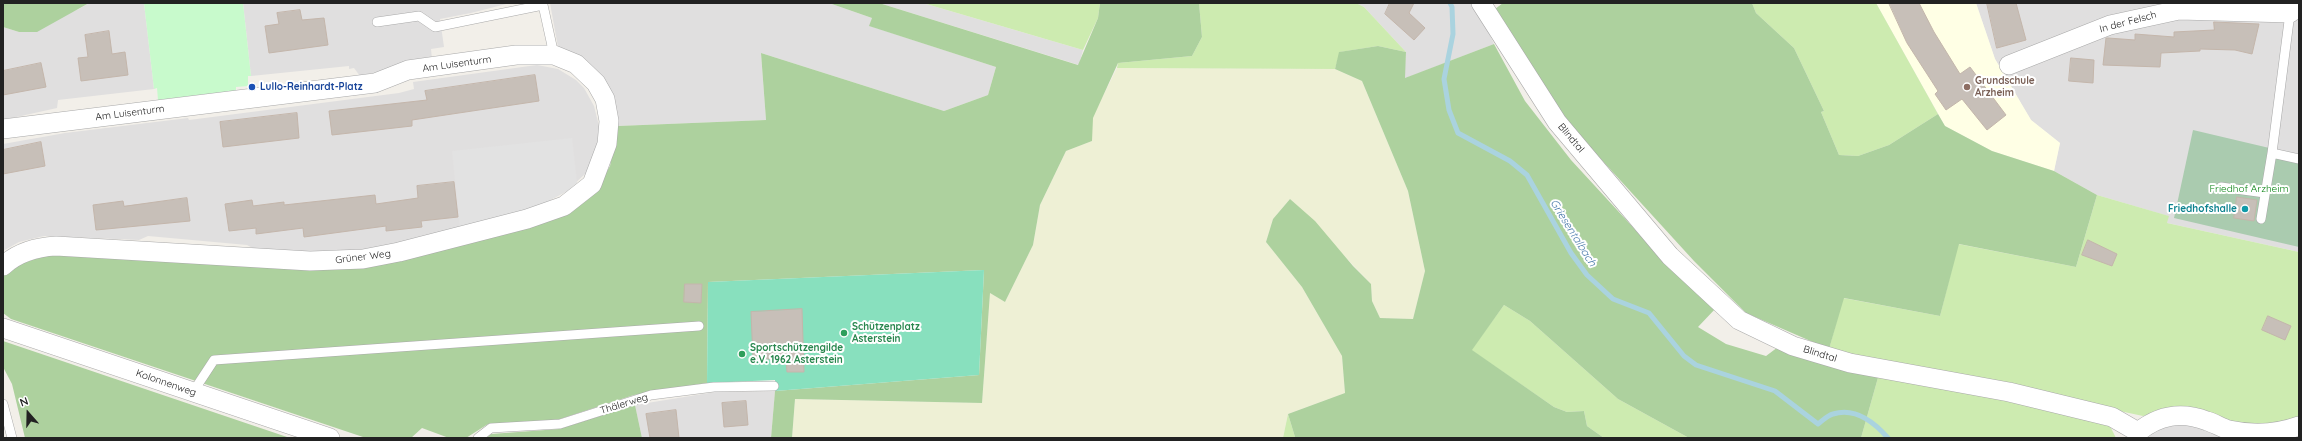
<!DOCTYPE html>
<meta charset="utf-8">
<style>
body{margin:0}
#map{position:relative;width:2302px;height:441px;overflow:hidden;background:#f2efe9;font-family:Quicksand,sans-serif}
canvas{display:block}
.frame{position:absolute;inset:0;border:4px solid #222;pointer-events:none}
.north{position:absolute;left:8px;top:393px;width:40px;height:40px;-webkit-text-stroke:3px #fff;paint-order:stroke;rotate:340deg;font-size:11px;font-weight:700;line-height:16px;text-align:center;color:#222}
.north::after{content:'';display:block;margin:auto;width:14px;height:18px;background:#222;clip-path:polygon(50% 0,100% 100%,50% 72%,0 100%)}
</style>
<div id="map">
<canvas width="2302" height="441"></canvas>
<div class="frame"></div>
<div class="north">N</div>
</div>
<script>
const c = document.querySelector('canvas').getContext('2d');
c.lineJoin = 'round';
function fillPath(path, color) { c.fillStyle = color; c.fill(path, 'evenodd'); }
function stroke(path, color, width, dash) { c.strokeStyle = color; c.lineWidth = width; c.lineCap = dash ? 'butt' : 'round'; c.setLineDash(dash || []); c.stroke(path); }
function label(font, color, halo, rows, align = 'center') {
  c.font = font + ' Quicksand,sans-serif'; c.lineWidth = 4; c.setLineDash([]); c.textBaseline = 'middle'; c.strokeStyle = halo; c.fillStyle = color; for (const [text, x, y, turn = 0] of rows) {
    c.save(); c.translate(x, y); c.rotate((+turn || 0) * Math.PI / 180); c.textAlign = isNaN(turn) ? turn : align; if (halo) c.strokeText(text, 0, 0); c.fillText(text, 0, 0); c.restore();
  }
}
fillPath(new Path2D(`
 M 89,3 L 144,3 L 154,89 L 58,100 L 57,108 L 3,120 L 3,27 L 19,32 L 79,9 Z
 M 243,3 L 510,3 L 471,13 L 440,19 L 444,47 L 431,49 L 432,59 L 360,76 L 354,68 L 349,69 L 349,66 L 251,76 Z
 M 550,3 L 829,3 L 872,18 L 870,26 L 996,67 L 988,95 L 944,111 L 761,53 L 766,120 L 618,126 L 582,58 L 558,47 Z
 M 879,3 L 923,3 L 1083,50 L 1079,65 Z
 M 1356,3 L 1472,3 L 1481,16 L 1494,44 L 1404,79 L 1406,52 L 1364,7 Z
 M 1976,3 L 2299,3 L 2299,252 L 2167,223 L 2168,216 L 2097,195 L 2054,171 L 2060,143 L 2031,120 L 1995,59 Z
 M 537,65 L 558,69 L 576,80 L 584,88 L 594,106 L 599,126 L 599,140 L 586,173 L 567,191 L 539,206 L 400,244 L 351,253 L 256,250 L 247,245 L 148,236 L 139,240 L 44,236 L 19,242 L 3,251 L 3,144 L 65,133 L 188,118 L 189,120 L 399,93 L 414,89 L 413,82 Z
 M 775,391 L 771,438 L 642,438 L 635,405 L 715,392 Z
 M 2174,419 L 2264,438 L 2144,438 Z`), '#e0dfdf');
fillPath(new Path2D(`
 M 1876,3 L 1976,3 L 1995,59 L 2031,120 L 2060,143 L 2054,171 L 1992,151 L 1945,126 Z`), '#ffffe5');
fillPath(new Path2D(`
 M 1117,68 L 1335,69 L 1362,81 L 1408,191 L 1425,271 L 1413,319 L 1380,318 L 1372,301 L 1371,284 L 1290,199 L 1273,219 L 1266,242 L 1302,287 L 1342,356 L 1345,393 L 1288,414 L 1283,438 L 792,438 L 795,399 L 982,403 L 990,293 L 1005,302 L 1033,245 L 1040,205 L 1066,151 L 1092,141 L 1092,118 Z`), '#eef0d5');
fillPath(new Path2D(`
 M 923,3 L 1100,3 L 1098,18 L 1083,50 Z
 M 1199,3 L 1356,3 L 1364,7 L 1406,52 L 1378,46 L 1340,52 L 1335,69 L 1117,68 L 1118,63 L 1192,56 L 1202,37 Z
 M 1752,3 L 1876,3 L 1938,114 L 1889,145 L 1858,156 L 1839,155 L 1821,112 L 1824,111 L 1794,48 L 1756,13 Z
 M 2097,195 L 2169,216 L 2167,223 L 2299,252 L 2299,421 L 2276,428 L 2229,423 L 2172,408 L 2143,416 L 1829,349 L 1843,298 L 1940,316 L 1958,244 L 2076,267 Z
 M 1504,305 L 1530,321 L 1618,399 L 1689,438 L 1604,438 L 1587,426 L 1584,411 L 1567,412 L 1554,407 L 1471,350 Z
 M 1879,374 L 2104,422 L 2111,428 L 2116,438 L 1861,438 Z
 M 1288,414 L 1295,437 L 1298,438 L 1283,438 Z`), '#cdebb0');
fillPath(new Path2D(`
 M 3,3 L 89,3 L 37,32 L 19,32 L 3,27 Z
 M 829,3 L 879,3 L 1078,65 L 1098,18 L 1100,3 L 1199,3 L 1202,37 L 1192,56 L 1118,63 L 1093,118 L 1092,141 L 1066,151 L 1040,205 L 1033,245 L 1005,302 L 990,293 L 982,403 L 795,399 L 792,438 L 771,438 L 775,391 L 979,375 L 984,270 L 708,282 L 707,383 L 634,395 L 557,420 L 488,424 L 466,438 L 449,438 L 422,428 L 411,438 L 366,438 L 11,319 L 3,313 L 3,276 L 17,265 L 48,254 L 309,269 L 524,228 L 601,181 L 610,166 L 618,126 L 766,120 L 761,53 L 944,111 L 988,95 L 996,67 L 869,26 L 872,18 Z
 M 1503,3 L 1752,3 L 1756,13 L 1794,48 L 1824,111 L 1821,112 L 1839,155 L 1858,156 L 1889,145 L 1938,114 L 1945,126 L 1992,151 L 2054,171 L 2097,195 L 2076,267 L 1959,244 L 1940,316 L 1844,298 L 1829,349 L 1746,313 L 1694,261 L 1567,122 L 1495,9 Z
 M 1494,44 L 1525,101 L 1571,160 L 1653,249 L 1716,308 L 1698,327 L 1726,344 L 1766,356 L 1778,347 L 1879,374 L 1861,438 L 1689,438 L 1618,399 L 1530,321 L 1504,305 L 1472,350 L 1554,407 L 1567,412 L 1584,411 L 1587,426 L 1604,438 L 1295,437 L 1288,414 L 1345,393 L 1342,356 L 1302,287 L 1266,242 L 1273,219 L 1290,199 L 1315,221 L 1353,266 L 1371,284 L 1372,301 L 1380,318 L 1413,319 L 1425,271 L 1408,191 L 1362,81 L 1335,69 L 1339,52 L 1378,46 L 1406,52 L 1405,78 Z
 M 3,341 L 290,438 L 25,438 L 12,384 L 3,367 Z
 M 635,405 L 642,438 L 486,438 L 491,434 L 559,429 Z`), '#add19e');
fillPath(new Path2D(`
 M 2193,130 L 2299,155 L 2299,247 L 2174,218 Z`), '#aacbaf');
fillPath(new Path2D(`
 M 144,3 L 243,3 L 251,76 L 248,76 L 248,86 L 236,87 L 236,91 L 158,100 L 157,88 L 154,89 Z`), '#c8facc');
fillPath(new Path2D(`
 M 984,270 L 979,375 L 775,391 L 775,380 L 707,383 L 708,282 Z`), '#88e0be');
fillPath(new Path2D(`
 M 572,138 L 577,183 L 567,191 L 539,206 L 460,228 L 452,151 Z`), '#e2e2e2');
stroke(new Path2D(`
 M 1450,3 L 1452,7 L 1453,34 L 1444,79 L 1449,110 L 1458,133 L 1510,161 L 1527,175 L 1571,253 L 1587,275 L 1613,299 L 1649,313 L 1684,356 L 1696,365 L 1775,391 L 1818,424 C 1822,421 1828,415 1833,414 C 1855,407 1875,423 1888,438`), '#aad3df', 5);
const building = new Path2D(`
 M 1390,3 L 1414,3 L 1409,13 L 1425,28 L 1414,40 L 1385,14 Z
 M 1889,3 L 1919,3 L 1934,32 L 1960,74 L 1970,67 L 2006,115 L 1987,130 L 1962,99 L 1946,110 L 1935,94 L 1938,91 L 1907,43 Z
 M 1987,3 L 2016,3 L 2026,40 L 1997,48 Z
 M 300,10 L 302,20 L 324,18 L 328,45 L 269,53 L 265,26 L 279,24 L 277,13 Z
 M 2214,22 L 2259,24 L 2252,54 L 2235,50 L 2200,49 L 2200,51 L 2161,53 L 2160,67 L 2103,65 L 2106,38 L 2108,38 L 2135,40 L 2135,34 L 2174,37 L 2174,32 L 2214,30 Z
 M 109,31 L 112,54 L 125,52 L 128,75 L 81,81 L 78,58 L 88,57 L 85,35 Z
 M 2071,58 L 2094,60 L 2093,83 L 2069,81 Z
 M 41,63 L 46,87 L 3,95 L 3,71 Z
 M 535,75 L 539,101 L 412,120 L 412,126 L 332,135 L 329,111 L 427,100 L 425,91 Z
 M 297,113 L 299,138 L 223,147 L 220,122 Z
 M 41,142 L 45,166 L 3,174 L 3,150 Z
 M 454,182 L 458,217 L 421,221 L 422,227 L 386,231 L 386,226 L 304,237 L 303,228 L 256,234 L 256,228 L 229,231 L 225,204 L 252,200 L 253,206 L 284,202 L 284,205 L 375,195 L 376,204 L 418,198 L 417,186 Z
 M 2237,197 L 2257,200 L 2254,221 L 2234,218 Z
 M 187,198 L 190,221 L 96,230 L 93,205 L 123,201 L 124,206 Z
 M 2088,240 L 2117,254 L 2112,266 L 2082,255 Z
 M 685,284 L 702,284 L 701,303 L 684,302 Z
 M 802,309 L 804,372 L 787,372 L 786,359 L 753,359 L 751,312 Z
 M 2268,316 L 2291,326 L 2285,340 L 2262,330 Z
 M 746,401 L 748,425 L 724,427 L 722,403 Z
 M 676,410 L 679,438 L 650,438 L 646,414 Z`);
fillPath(building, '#c7bfb8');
stroke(building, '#c4b6ab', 1);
const lane = new Path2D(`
 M 2290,13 L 2272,153 L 2299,159
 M 377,22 L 419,16 L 435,27 L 543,5 L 554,55
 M 2221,187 L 2265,193
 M 2261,219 L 2272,153
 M 193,392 L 214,360 L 699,326
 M 3,404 L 12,438
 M 478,438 L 491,428 L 560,424 L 651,395 L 714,387 L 774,386`);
const street = new Path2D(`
 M 1481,3 L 1557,122 L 1670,256 L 1739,320 L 1793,346 L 1850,363 L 2009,392 L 2112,417 L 2138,432 C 2159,415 2181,411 2207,421 C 2214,423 2222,428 2229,430 C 2252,435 2277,434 2299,426
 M 2009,65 L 2110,25 L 2179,10 L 2290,13 L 2299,6
 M 3,129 L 375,83 L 408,70 L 516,55 L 554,55 L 576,64 L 596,83 L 605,99 L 609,121 L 607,144 L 592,184 L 564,206 L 527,219 L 399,252 L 363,259 L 310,261 L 56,246 C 37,247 18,252 3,266
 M 3,328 L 330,438`);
stroke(lane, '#a9a9a9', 10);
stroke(street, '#a9a9a9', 20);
stroke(lane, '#fff', 9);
stroke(street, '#fff', 19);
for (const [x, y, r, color] of [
 [252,87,4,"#1a4fb4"],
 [1967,87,4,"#8d6e63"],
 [2245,209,4,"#0f9aa8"],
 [844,333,4,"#2e9e5b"],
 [742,354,4,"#2e9e5b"]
]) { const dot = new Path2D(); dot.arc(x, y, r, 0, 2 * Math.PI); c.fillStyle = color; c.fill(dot); stroke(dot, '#fff', 1.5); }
label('10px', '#222', '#fff', [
 ["In der Felsch",2128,22,-15],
 ["Am Luisenturm",457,64,-8],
 ["Am Luisenturm",130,113,-7],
 ["Blindtal",1571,138,50],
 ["Grüner Weg",363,257,-7],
 ["Blindtal",1820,354,17],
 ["Kolonnenweg",166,383,19],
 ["Thälerweg",624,404,-17]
]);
label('bold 10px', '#785e54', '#fff', [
 ["Grundschule",1975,81],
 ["Arzheim",1975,93]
], 'left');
label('bold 10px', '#164399', '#fff', [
 ["Lullo-Reinhardt-Platz",260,87]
], 'left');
label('10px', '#0c8416', '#fff', [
 ["Friedhof Arzheim",2249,189]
]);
label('bold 10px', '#0d838f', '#fff', [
 ["Friedhofshalle",2237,209]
], 'right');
label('bold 10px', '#27864d', '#fff', [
 ["Schützenplatz",852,327],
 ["Asterstein",852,339],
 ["Sportschützengilde",750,348],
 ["e.V. 1962 Asterstein",750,360]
], 'left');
label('italic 11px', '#4a7aab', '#fff', [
 ["Griesentalbach",1573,233,58]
]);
</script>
